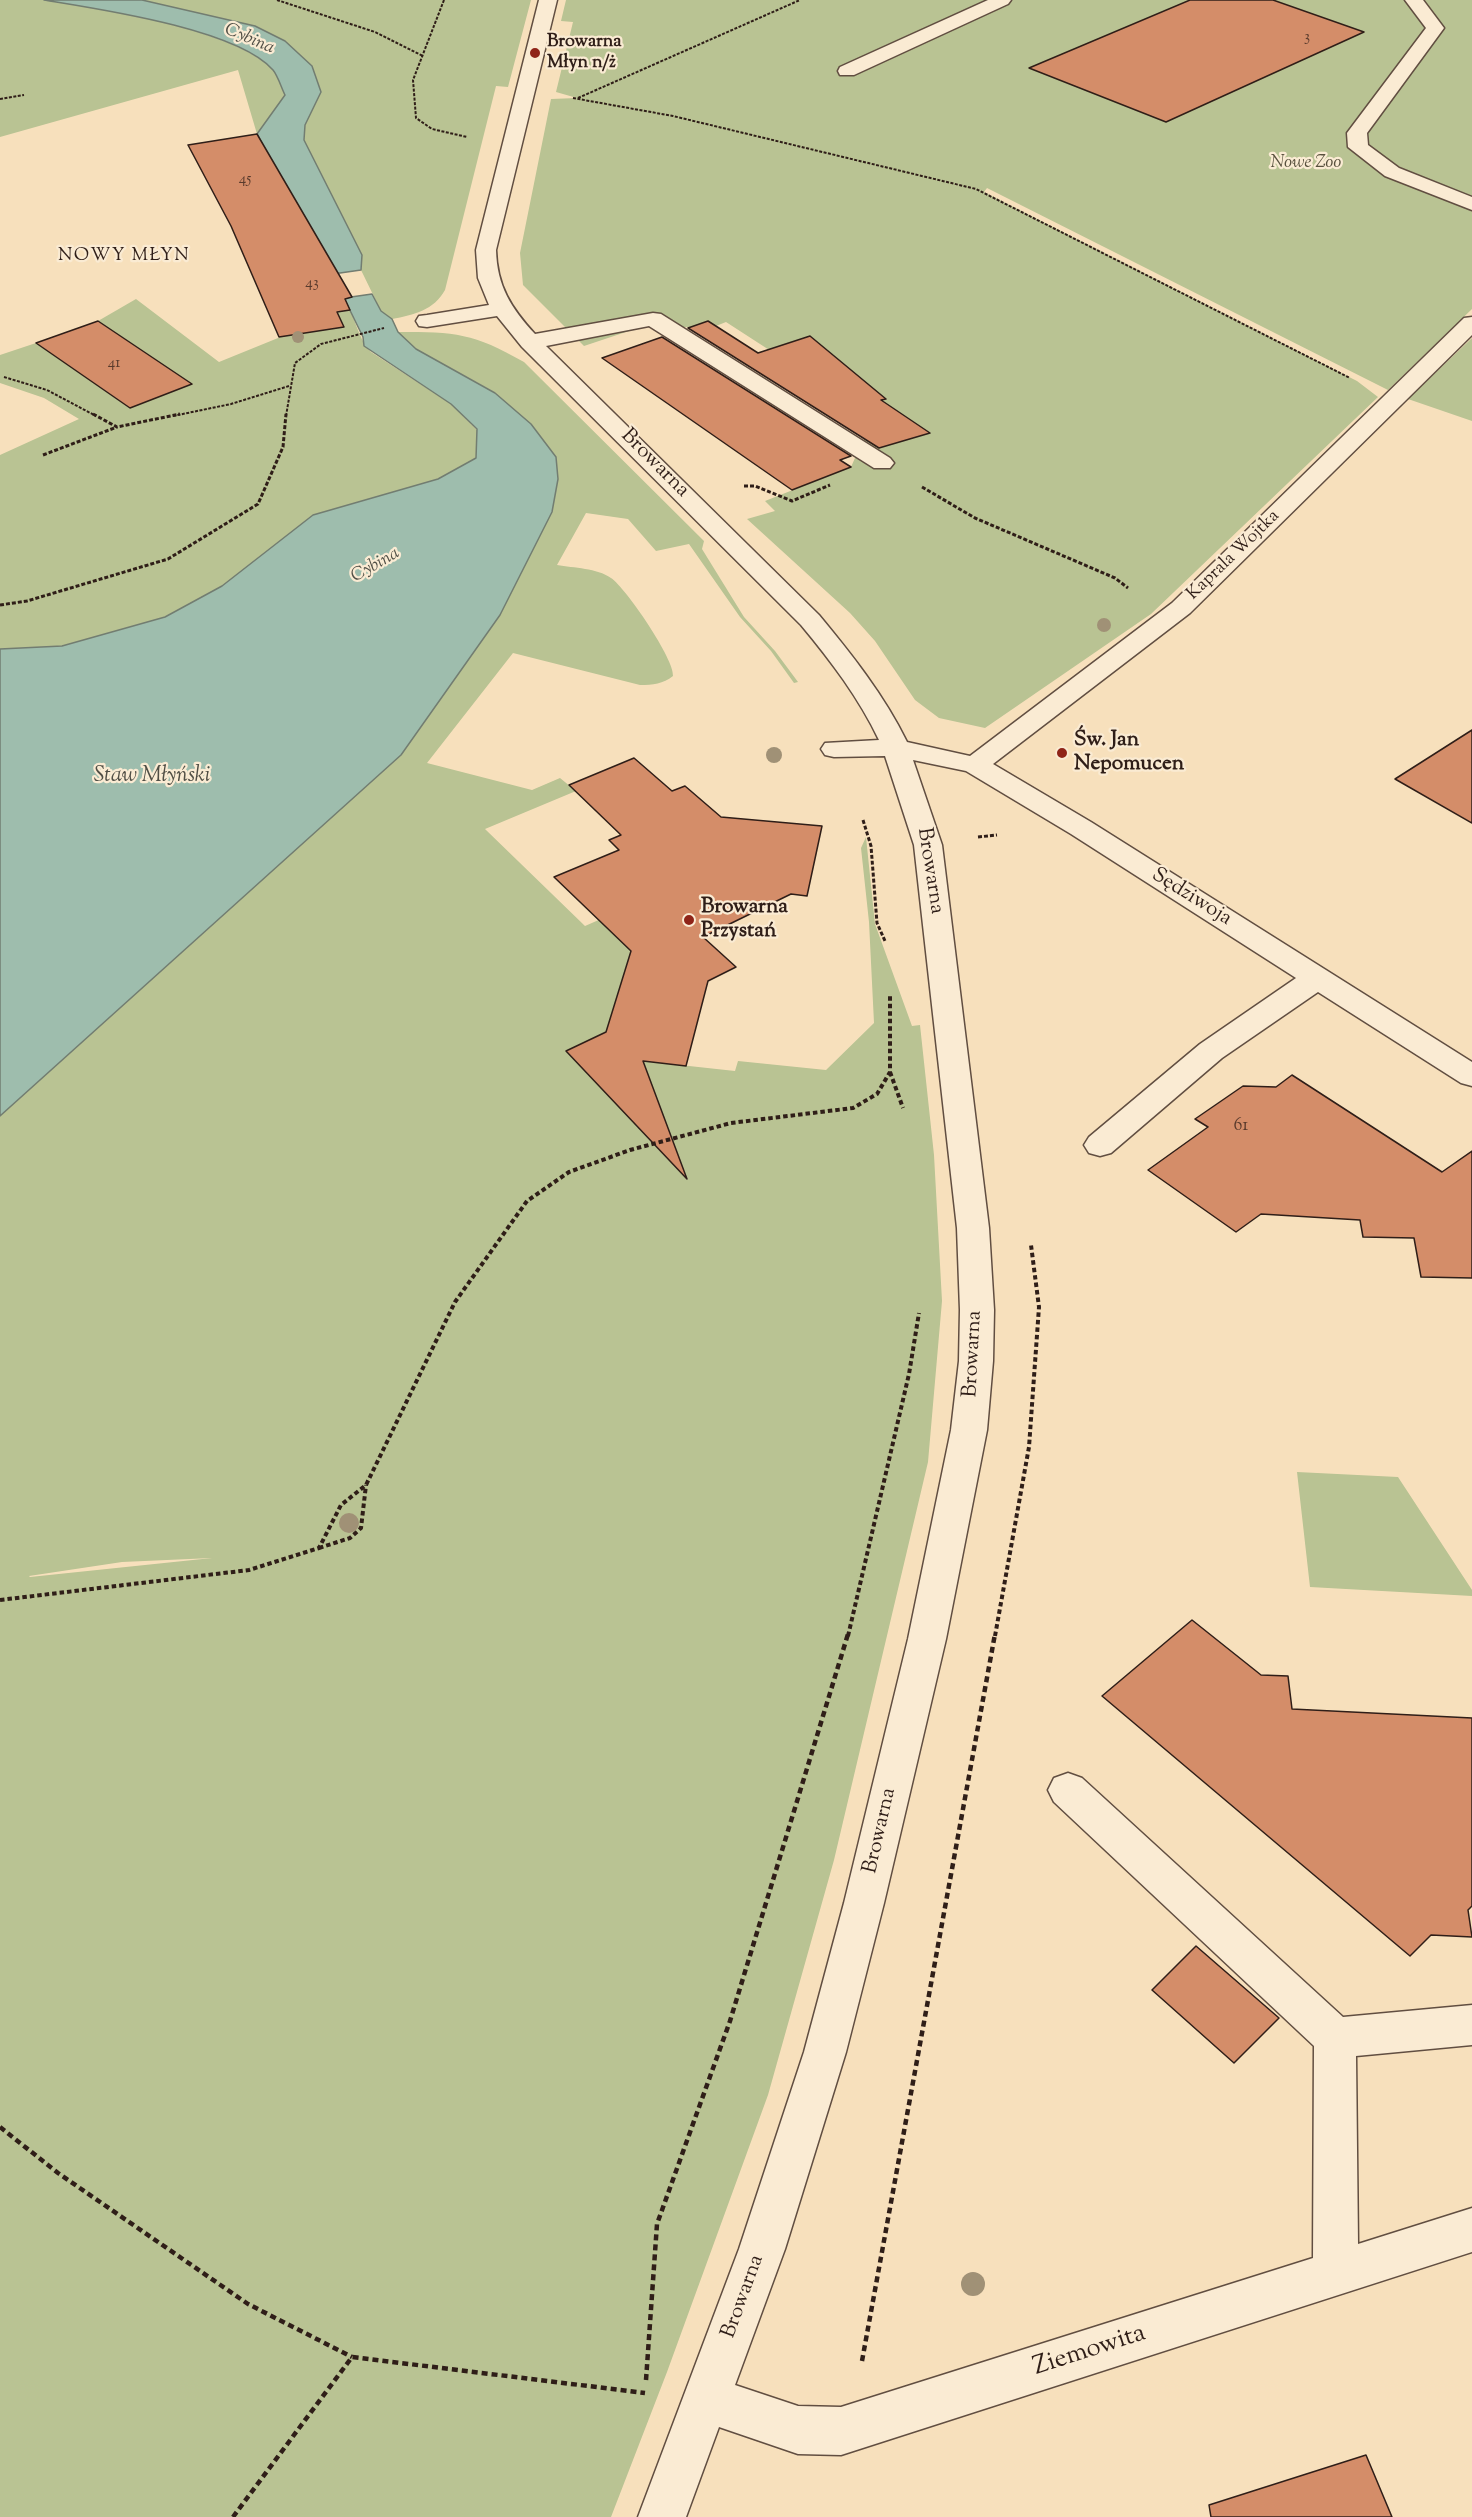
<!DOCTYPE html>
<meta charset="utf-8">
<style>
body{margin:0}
canvas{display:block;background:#f7e0bc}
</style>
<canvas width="1472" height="2517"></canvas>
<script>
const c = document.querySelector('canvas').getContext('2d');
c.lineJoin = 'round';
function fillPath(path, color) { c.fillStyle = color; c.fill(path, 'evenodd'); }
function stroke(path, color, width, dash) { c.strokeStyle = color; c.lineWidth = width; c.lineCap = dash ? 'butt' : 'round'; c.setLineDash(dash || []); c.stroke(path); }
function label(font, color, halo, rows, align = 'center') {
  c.font = font + ' "Sorts Mill Goudy",serif'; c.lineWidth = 4.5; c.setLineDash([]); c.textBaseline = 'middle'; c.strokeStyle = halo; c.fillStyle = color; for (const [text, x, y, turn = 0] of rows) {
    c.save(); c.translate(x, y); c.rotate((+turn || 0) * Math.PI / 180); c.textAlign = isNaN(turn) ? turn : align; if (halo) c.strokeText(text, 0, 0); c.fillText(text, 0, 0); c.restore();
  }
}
fillPath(new Path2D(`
 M 0,0 C 15,0 31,0 46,0 C 99,7 238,31 273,70 C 278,76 281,87 285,95 L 257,134 L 238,70 L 0,137 Z
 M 142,0 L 531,0 L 508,87 L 496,86 L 445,290 C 434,310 414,315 392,319 L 381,311 L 361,270 L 362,255 L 304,140 L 305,125 L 321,92 L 255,26 Z
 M 566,0 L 1472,0 L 1472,309 L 1388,390 L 987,188 L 984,192 L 1357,381 L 1378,397 L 1151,614 L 985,728 L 939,718 L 915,700 L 875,641 L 850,613 L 747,519 L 775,511 L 765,501 L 851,467 L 863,440 L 881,433 L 848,401 L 726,322 L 716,326 L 708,321 L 691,327 L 641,327 L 584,346 L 523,285 L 520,253 L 551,99 L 577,98 L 556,92 L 573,22 L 561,21 Z
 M 136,299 L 219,362 L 283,336 L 344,327 L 337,312 L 350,310 C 356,323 361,343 371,352 L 451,404 L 477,430 L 476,458 L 438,479 L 313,515 L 222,586 L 165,617 L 62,646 L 0,649 L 0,455 L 79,419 L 44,398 L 0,383 L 0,355 L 36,343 L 130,408 L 191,384 L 98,321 Z
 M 398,332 C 456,332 473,333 524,362 L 704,541 L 702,549 L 744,617 L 775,651 L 798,682 L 794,683 L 771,651 L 740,617 L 689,544 L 656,551 L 628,519 L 586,513 L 557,565 C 574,568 597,568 611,578 C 626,588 675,660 673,676 C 663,684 653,685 640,685 L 513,653 L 427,763 L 532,790 L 560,778 L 576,791 L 485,829 L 585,926 L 626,908 L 634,941 L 606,1032 L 566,1051 L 595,1082 L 634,1060 L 735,1071 L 738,1061 L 826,1070 L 874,1023 L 869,922 L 861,848 L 866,837 L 875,924 L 912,1026 L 920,1025 L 934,1155 L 942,1301 L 928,1462 L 834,1860 L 768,2095 L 667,2372 L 611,2517 L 0,2517 L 0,1116 L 401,755 L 496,393 L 416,349 ZM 212,1558 L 30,1577 L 29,1576 L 122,1562 Z
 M 1472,338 L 1472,421 L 1408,399 Z
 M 1297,1472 L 1398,1477 L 1472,1590 L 1472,1596 L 1310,1587 Z`), '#b9c393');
const water = new Path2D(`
 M 44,0 L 142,0 L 255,26 L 285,41 L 312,66 L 321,92 L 305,125 L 304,140 L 362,255 L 361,270 L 333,274 L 257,134 L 285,95 C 281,87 278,76 273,70 C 237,29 99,9 44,0 Z
 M 372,294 L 381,311 L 392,319 L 398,332 L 416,349 L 495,393 L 531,424 L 556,457 L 558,479 L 552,512 L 500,615 L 401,755 L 0,1116 L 0,649 L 62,646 L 165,617 L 222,586 L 313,515 L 438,479 L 476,458 L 477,429 L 451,404 L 364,346 L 363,337 L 344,298 Z`);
fillPath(water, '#9ebdad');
stroke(water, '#727d71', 1.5);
const building = new Path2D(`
 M 1190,0 L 1273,0 L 1364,32 L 1166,122 L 1029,68 Z
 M 257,134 L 352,297 L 345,299 L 350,310 L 337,312 L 344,327 L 279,337 L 231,226 L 188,145 Z
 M 98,321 L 192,384 L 130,408 L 36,343 Z
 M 708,321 L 758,353 L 810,336 L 886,399 L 881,400 L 930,433 L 879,448 L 688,328 Z
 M 662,337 L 851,456 L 840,460 L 851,467 L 792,490 L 602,358 Z
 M 1472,730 L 1472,823 L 1395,779 Z
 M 634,758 L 672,791 L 685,786 L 721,817 L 822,826 L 807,896 L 791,894 L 703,937 L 736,967 L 708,981 L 686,1066 L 643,1061 L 687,1179 L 566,1051 L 606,1032 L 631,951 L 554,877 L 619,850 L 609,840 L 621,835 L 569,785 Z
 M 1292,1075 L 1442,1172 L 1472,1151 L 1472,1278 L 1421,1277 L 1414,1238 L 1363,1237 L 1360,1220 L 1261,1214 L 1236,1232 L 1148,1170 L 1208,1127 L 1195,1119 L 1243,1086 L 1276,1087 Z
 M 1192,1620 L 1261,1675 L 1288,1676 L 1292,1709 L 1472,1718 L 1472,1906 L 1468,1910 L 1472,1937 L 1431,1935 L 1410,1956 L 1102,1696 Z
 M 1196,1946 L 1279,2018 L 1234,2063 L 1152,1990 Z
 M 1366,2455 L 1392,2517 L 1211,2517 L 1209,2505 Z`);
fillPath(building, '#d48d69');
stroke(building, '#2f1e18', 1.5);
const minor = new Path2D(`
 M 539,0 L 557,0 L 496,250 C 497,286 511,308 535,334 L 653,313 L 661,314 L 890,458 L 894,463 L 890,468 L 874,468 L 649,326 L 546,346 L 819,615 C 852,655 884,695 907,742 L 970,756 L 1172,603 L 1464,318 L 1472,317 L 1472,335 L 1190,613 L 993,764 L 1091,822 L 1472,1062 L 1472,1086 L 1461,1083 L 1318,992 L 1222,1058 L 1111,1153 L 1100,1156 L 1089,1153 L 1084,1145 L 1089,1137 L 1200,1044 L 1296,978 L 1071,834 L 966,771 L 913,760 L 942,845 L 989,1228 L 994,1310 L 993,1361 L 987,1430 L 946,1639 L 884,1903 L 846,2052 L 785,2249 L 735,2385 L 798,2406 L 841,2407 L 1313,2258 L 1314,2046 L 1054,1802 L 1048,1790 L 1054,1778 L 1068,1773 L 1082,1778 L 1343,2017 L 1472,2005 L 1472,2045 L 1356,2056 L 1358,2244 L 1472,2208 L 1472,2252 L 841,2455 L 798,2454 L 719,2427 L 686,2517 L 638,2517 L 739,2249 L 804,2052 L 844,1903 L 908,1639 L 951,1430 L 959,1361 L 960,1310 L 957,1228 L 914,845 L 885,756 L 834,757 L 825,755 L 821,749 L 825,743 L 879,740 C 859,698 831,661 801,625 L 522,347 L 497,316 L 427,327 L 419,326 L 416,321 L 419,316 L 427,315 L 489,305 L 478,278 L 476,250 Z
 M 988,0 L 1011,0 L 1008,4 L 854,75 L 840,75 L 838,71 L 840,67 Z
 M 1405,0 L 1423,0 L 1444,28 L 1367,133 L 1368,145 L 1399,168 L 1472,197 L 1472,210 L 1385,176 L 1348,147 L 1347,133 L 1426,28 Z`);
stroke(minor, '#614e41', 3);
stroke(new Path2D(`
 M 277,0 L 375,32 L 423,56
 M 444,0 L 413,80 L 416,118 L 432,129 L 467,137
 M 573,98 L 673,116 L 976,189 L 1350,378
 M 578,98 L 800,0
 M 0,99 L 24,95
 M 4,377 L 47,390 L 96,416
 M 173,416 L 231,404 L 289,386
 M 286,416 L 295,363 L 321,344 L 384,328`), '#2f1e18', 2, [3, 1.5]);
stroke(new Path2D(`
 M 93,414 L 117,427 L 180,414
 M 43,455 L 117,427
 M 744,486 L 755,486 L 792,501 L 830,485
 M 922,487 L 975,518 L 1115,578 L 1128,588
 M 0,605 L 27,601 L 168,559 L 258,504 L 283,447 L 286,414
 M 863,820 L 871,846 L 877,923 L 885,941
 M 978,837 L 997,835`), '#2f1e18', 3, [4, 2]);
stroke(new Path2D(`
 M 890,1072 L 903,1108
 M 319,1548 L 350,1538 L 361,1528 L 366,1485
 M 0,1600 L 249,1570 L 319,1548 L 341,1505 L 366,1485 L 455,1302 L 527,1201 L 569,1172 L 630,1150 L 731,1123 L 853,1108 L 877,1094 L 890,1072 L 890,996
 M 848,1636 L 909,1374 L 919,1313
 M 995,1636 L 1029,1447 L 1039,1307 L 1031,1245`), '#2f1e18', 4, [4.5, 3]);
stroke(new Path2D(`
 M 0,2127 L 58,2173 L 248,2304 L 352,2357
 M 862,2361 L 995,1634
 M 646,2380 L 657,2224 L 730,2021 L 848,1634
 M 233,2517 L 352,2357 L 645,2393`), '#2f1e18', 4.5, [6, 4]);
fillPath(minor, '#faebd3');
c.fillStyle = '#a09176';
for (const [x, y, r] of [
 [298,337,6],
 [1104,625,7],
 [774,755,8],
 [349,1523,10],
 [973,2284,12]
]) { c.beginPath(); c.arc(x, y, r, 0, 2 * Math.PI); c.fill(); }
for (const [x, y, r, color] of [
 [535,53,6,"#8f2418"],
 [1062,753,6,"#8f2418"],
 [689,920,6,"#8f2418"]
]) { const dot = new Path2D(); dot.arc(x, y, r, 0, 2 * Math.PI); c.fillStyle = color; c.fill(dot); stroke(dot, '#faebd3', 2); }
label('15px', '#583a2c', null, [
 ["3",1307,38],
 ["45",245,180],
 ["43",312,284],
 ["41",114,364]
]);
label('italic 18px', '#504e45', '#faebd3', [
 ["Cybina",249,40,23],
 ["Cybina",376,566,-30]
]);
label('bold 18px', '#2f1e18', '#faebd3', [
 ["Browarna",547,43],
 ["Młyn n/ż",547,64]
], 'left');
label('italic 18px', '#58503d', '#faebd3', [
 ["Nowe Zoo",1306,164]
]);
c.letterSpacing = '1.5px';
label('18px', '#2f1e18', '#faebd3', [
 ["NOWY MŁYN",124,257]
]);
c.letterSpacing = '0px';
label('18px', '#2f1e18', '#faebd3', [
 ["Kaprala Wojtka",1234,556,-44]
]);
label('18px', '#583a2c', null, [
 ["61",1241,1127]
]);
label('21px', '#2f1e18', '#faebd3', [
 ["Browarna",654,464,45],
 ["Browarna",929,871,81],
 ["Sędziwoja",1191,898,32],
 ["Browarna",974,1354,-87],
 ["Browarna",881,1831,-77],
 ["Browarna",744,2297,-70]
]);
label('bold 21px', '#2f1e18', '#faebd3', [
 ["Św. Jan",1074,741],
 ["Nepomucen",1074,765],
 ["Browarna",701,908],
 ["Przystań",701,932]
], 'left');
label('italic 22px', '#504e45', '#faebd3', [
 ["Staw Młyński",152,777]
]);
label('26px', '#2f1e18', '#faebd3', [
 ["Ziemowita",1090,2352,-18]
]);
</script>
